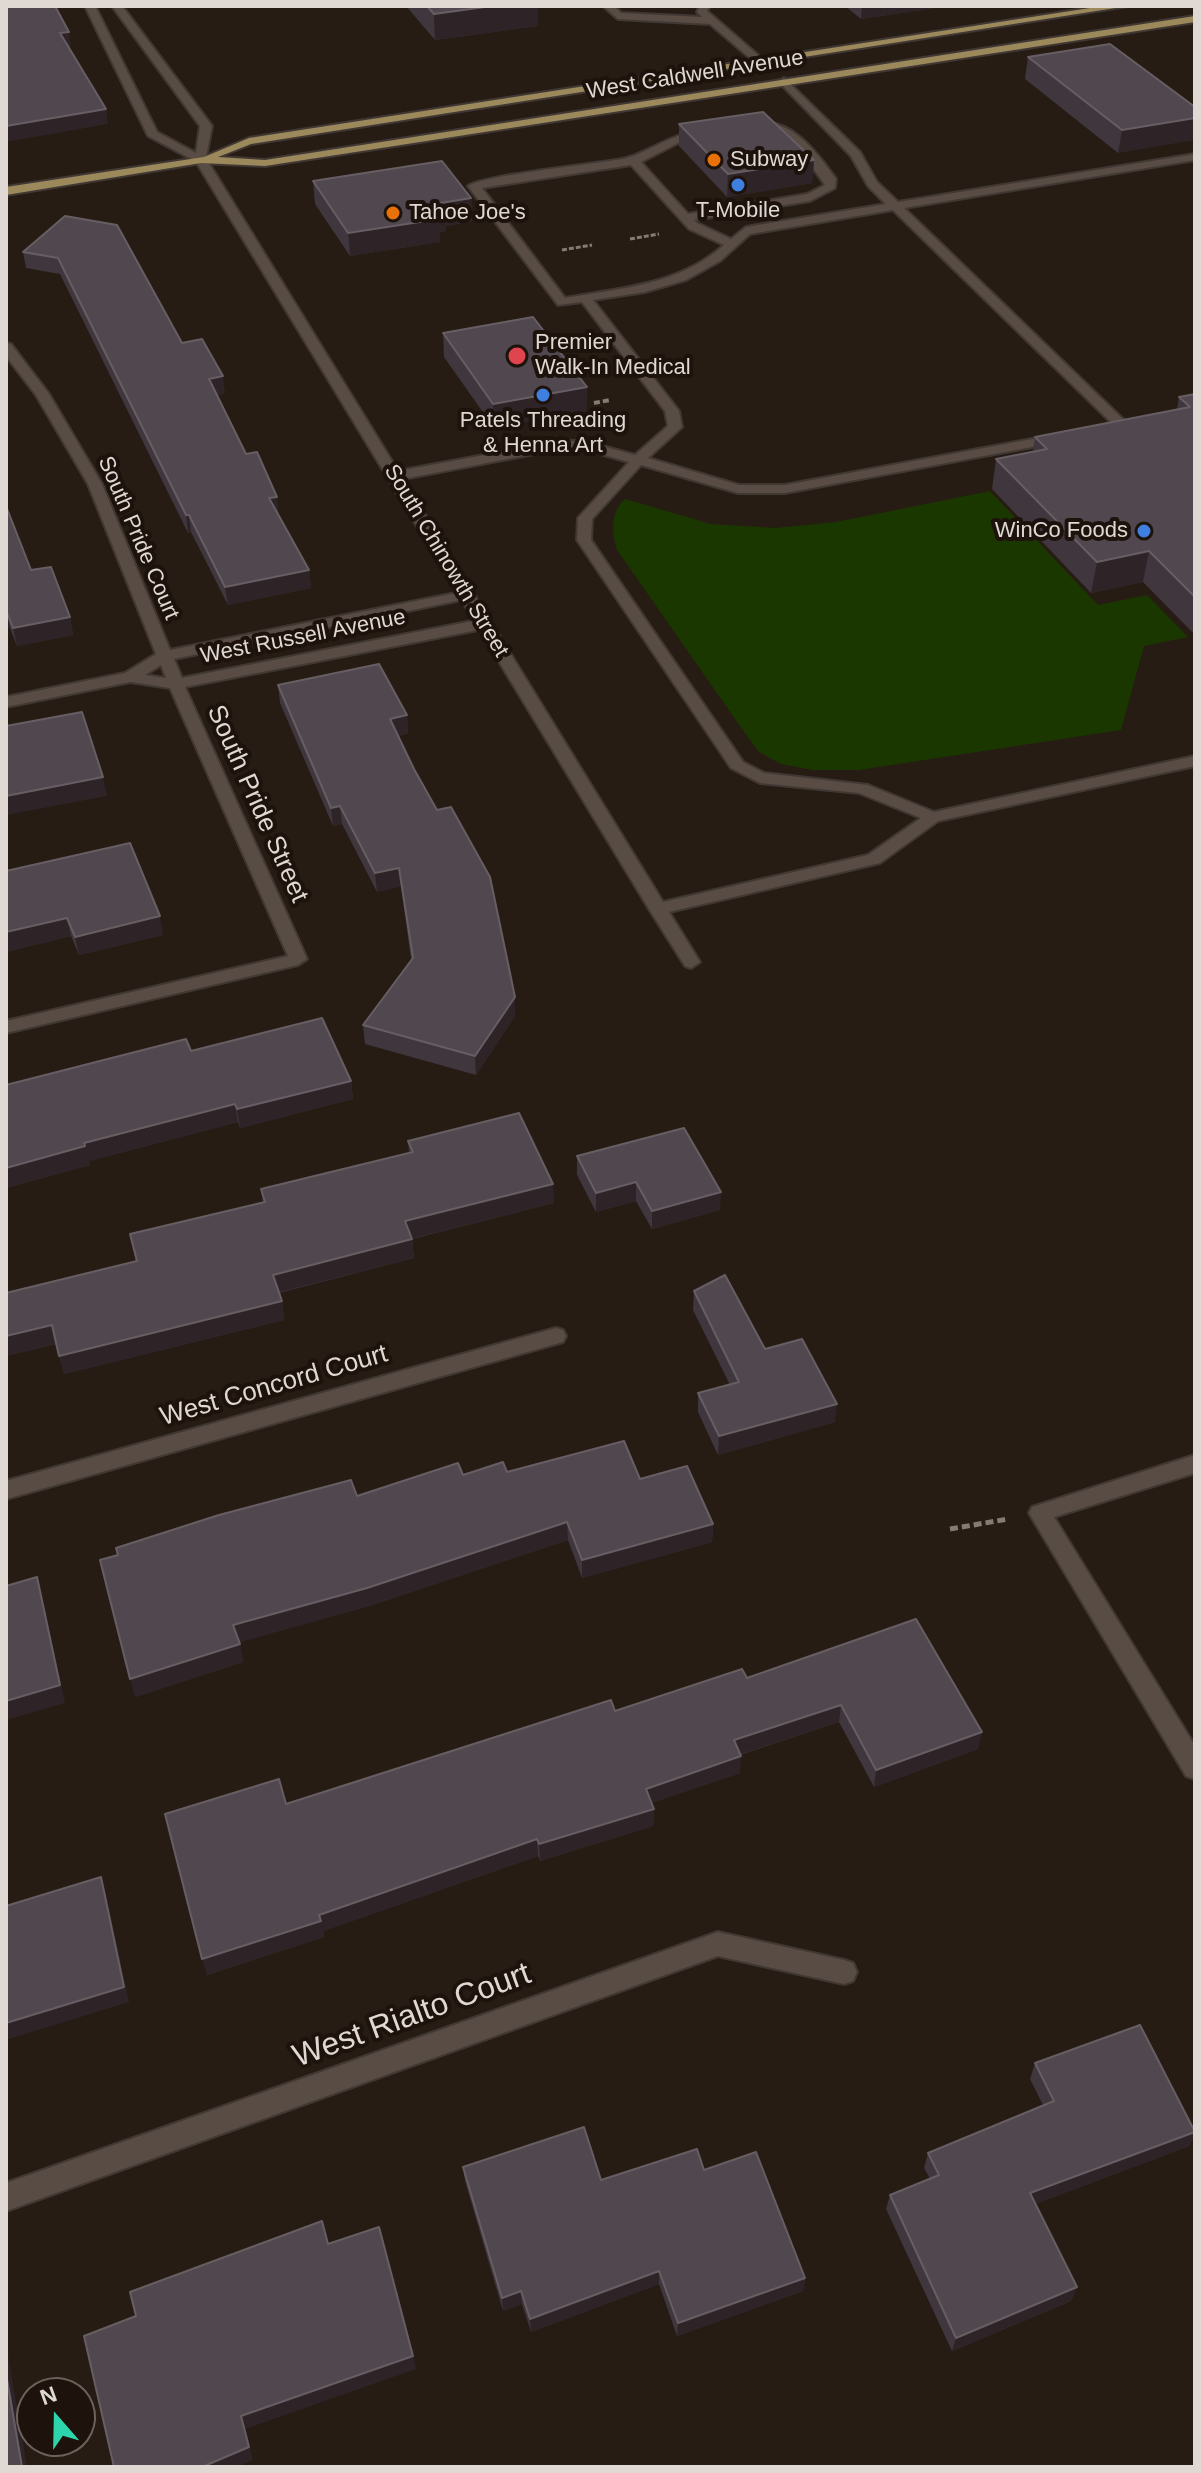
<!DOCTYPE html>
<style>
body{margin:0}
#map{position:relative;width:1201px;height:2473px;overflow:hidden;background:#261c14;font-family:Helvetica,sans-serif}
canvas{display:block}
.frame{position:absolute;inset:0;border:8px solid #dfd8d3;pointer-events:none}
.north{position:absolute;left:16px;top:2377px;width:80px;height:80px;box-sizing:border-box;background:#1d130c;border:2px solid #6b625c;border-radius:50%;rotate:340deg;font-size:22px;font-weight:700;line-height:32px;text-align:center;color:#dfd8d3}
.north::after{content:'';display:block;margin:auto;width:28px;height:36px;background:#2cd5ab;clip-path:polygon(50% 0,100% 100%,50% 72%,0 100%)}
</style>
<div id="map">
<canvas width="1201" height="2473"></canvas>
<div class="frame"></div>
<div class="north">N</div>
</div>
<script>
const c = document.querySelector('canvas').getContext('2d');
c.lineJoin = 'round';
function fillPath(path, color) { c.fillStyle = color; c.fill(path, 'evenodd'); }
function stroke(path, color, width, dash) { c.strokeStyle = color; c.lineWidth = width; c.lineCap = dash ? 'butt' : 'round'; c.setLineDash(dash || []); c.stroke(path); }
function label(font, color, halo, rows, align = 'center') {
  c.font = font + ' Helvetica,sans-serif'; c.lineWidth = 8; c.setLineDash([]); c.textBaseline = 'middle'; c.strokeStyle = halo; c.fillStyle = color; for (const [text, x, y, turn = 0] of rows) {
    c.save(); c.translate(x, y); c.rotate((+turn || 0) * Math.PI / 180); c.textAlign = isNaN(turn) ? turn : align; if (halo) c.strokeText(text, 0, 0); c.fillText(text, 0, 0); c.restore();
  }
}
fillPath(new Path2D(`
 M 990,491 L 1098,605 L 1147,595 L 1188,637 L 1144,646 L 1121,730 L 859,770 L 813,770 L 781,764 L 759,752 L 747,736 L 617,550 C 612,533 610,512 625,499 L 711,524 L 776,528 L 836,522 Z`), '#1b3700');
const service = new Path2D(`
 M 603,6 L 614,6 L 621,13 L 702,17 L 697,12 L 700,6 L 710,6 L 707,11 L 766,62 L 757,64 L 710,24 L 618,19 Z
 M 784,78 L 860,152 L 877,182 L 898,202 L 1195,154 L 1195,160 L 904,208 L 1130,426 L 1118,429 L 893,210 L 750,234 L 720,261 L 686,280 L 645,292 L 593,300 L 679,411 L 682,427 L 648,458 L 739,485 L 785,485 L 1059,434 L 1066,438 L 1059,442 L 785,493 L 738,493 L 641,465 L 592,519 L 591,540 L 743,762 L 764,773 L 868,785 L 934,812 L 1195,756 L 1195,766 L 938,821 L 880,863 L 669,912 L 700,962 L 691,968 L 685,966 L 649,909 L 195,160 L 201,157 L 207,160 L 398,471 L 560,441 L 584,441 L 635,455 L 668,426 L 665,411 L 582,302 L 558,305 L 468,186 C 485,175 595,164 622,159 C 646,156 687,121 710,136 L 708,138 L 678,143 L 641,162 L 688,214 L 807,194 L 825,185 L 796,144 L 779,134 L 749,129 C 785,107 819,155 836,179 L 835,188 L 810,201 L 694,220 L 697,223 L 731,239 L 746,227 L 886,204 L 868,186 L 851,156 L 780,83 L 779,81 ZM 631,165 L 689,229 L 724,245 C 679,285 622,288 565,298 L 482,188 ZM 560,449 L 583,449 L 629,462 L 578,518 L 577,540 L 731,768 L 760,783 L 859,793 L 921,818 L 868,855 L 663,902 L 403,479 Z`);
const minor = new Path2D(`
 M 6,343 L 11,344 L 49,394 L 102,484 L 170,650 L 466,591 L 473,595 L 466,599 L 174,659 L 182,678 L 483,619 L 491,624 L 483,629 L 185,687 L 307,959 L 298,965 L 6,1033 L 6,1021 L 288,956 L 170,688 L 130,682 L 6,707 L 6,697 L 125,673 L 156,654 L 88,484 L 36,395 L 6,356 ZM 161,665 L 166,678 L 145,675 Z
 M 556,1328 L 563,1330 L 566,1336 L 563,1342 L 6,1499 L 6,1481 Z
 M 1195,1455 L 1195,1473 L 1054,1517 L 1195,1746 L 1195,1779 L 1186,1776 L 1029,1513 L 1032,1507 Z
 M 718,1932 L 844,1960 L 853,1963 L 857,1972 L 853,1981 L 844,1984 L 718,1956 L 6,2211 L 6,2183 Z`);
const tertiary = new Path2D(`
 M 85,6 L 95,6 L 157,132 L 196,153 L 200,126 L 112,6 L 122,6 L 212,126 L 205,162 L 197,162 L 148,136 Z`);
const primary = new Path2D(`
 M 1103,6 L 1128,6 L 251,144 L 218,157 L 265,160 L 1195,16 L 1195,22 L 265,166 L 201,163 L 6,195 L 6,187 L 204,157 L 249,138 Z`);
stroke(service, '#413834', 4);
stroke(minor, '#413834', 4);
stroke(tertiary, '#413834', 4);
stroke(primary, '#413834', 4);
stroke(new Path2D(`
 M 630,239 L 659,234
 M 562,250 L 592,245
 M 551,347 L 566,344
 M 573,373 L 587,370`), '#847b75', 3, [5, 2]);
stroke(new Path2D(`
 M 594,403 L 610,400`), '#847b75', 4, [6, 3]);
stroke(new Path2D(`
 M 950,1529 L 1008,1519`), '#847b75', 5, [8, 4]);
fillPath(service, '#594c44');
fillPath(minor, '#594c44');
fillPath(tertiary, '#594c44');
fillPath(primary, '#9c895b');
fillPath(new Path2D(`
 M 406,6 L 538,6 L 538,26 L 435,40 Z
 M 845,6 L 948,6 L 861,19 Z
 M 1028,57 L 1195,107 L 1118,153 L 1025,79 Z
 M 679,124 L 814,160 L 812,183 L 727,197 L 679,146 Z
 M 313,181 L 471,198 L 472,221 L 446,226 L 446,231 L 440,232 L 440,242 L 350,256 L 315,204 Z
 M 65,216 L 182,343 L 225,393 L 217,395 L 246,454 L 309,570 L 311,588 L 228,605 L 191,532 L 188,533 L 60,274 L 26,268 L 23,252 Z
 M 443,333 L 587,387 L 587,411 L 494,428 L 444,357 Z
 M 1195,394 L 1195,635 L 1143,582 L 1091,593 L 992,489 L 996,459 L 1033,451 L 1035,437 L 1177,409 L 1179,397 Z
 M 6,506 L 31,570 L 70,617 L 73,635 L 17,646 L 10,628 L 6,629 Z
 M 278,685 L 407,715 L 408,733 L 398,736 L 515,997 L 515,1016 L 476,1075 L 365,1044 L 363,1025 L 411,959 L 401,886 L 377,892 L 342,824 L 333,826 L 280,703 Z
 M 6,871 L 163,935 L 79,955 L 71,936 L 6,952 Z
 M 191,1051 L 351,1081 L 353,1099 L 240,1128 L 238,1122 L 89,1161 L 90,1165 L 6,1188 L 6,1085 Z
 M 408,1141 L 554,1203 L 412,1239 L 414,1258 L 279,1293 L 282,1301 L 284,1320 L 64,1374 L 56,1344 L 6,1356 L 6,1293 L 136,1261 L 130,1234 L 263,1203 L 261,1189 L 409,1153 Z
 M 577,1156 L 720,1210 L 652,1229 L 636,1201 L 596,1212 L 577,1175 Z
 M 694,1291 L 765,1349 L 835,1422 L 718,1455 L 698,1412 L 698,1393 L 730,1385 L 693,1310 Z
 M 507,1472 L 640,1479 L 713,1524 L 712,1542 L 582,1578 L 568,1540 L 369,1606 L 239,1642 L 243,1662 L 135,1697 L 357,1496 L 463,1475 Z
 M 916,1619 L 978,1749 L 874,1787 L 839,1722 L 740,1755 L 740,1773 L 651,1803 L 654,1809 L 653,1826 L 540,1861 L 538,1856 L 323,1931 L 324,1937 L 207,1975 L 286,1804 L 615,1711 L 747,1678 Z
 M 1035,2063 L 1195,2130 L 1195,2133 L 1189,2146 L 1035,2204 L 1077,2287 L 1071,2301 L 952,2351 L 886,2209 L 890,2195 L 930,2179 L 924,2168 L 928,2153 L 1043,2105 L 1030,2079 Z
 M 463,2167 L 601,2180 L 704,2170 L 805,2278 L 803,2291 L 677,2336 L 659,2284 L 531,2332 L 522,2304 L 503,2311 L 465,2181 Z`), '#3f363e');
fillPath(new Path2D(`
 M 492,6 L 538,6 L 538,26 L 435,40 L 434,14 Z
 M 862,6 L 948,6 L 861,19 Z
 M 69,32 L 71,47 L 62,48 L 60,33 Z
 M 106,109 L 108,124 L 6,142 L 6,126 Z
 M 1195,118 L 1195,140 L 1118,153 L 1122,130 Z
 M 814,160 L 812,183 L 727,197 L 728,174 Z
 M 471,198 L 472,221 L 446,226 L 446,231 L 440,232 L 440,242 L 350,256 L 348,233 L 433,210 L 441,203 Z
 M 223,376 L 225,393 L 211,396 L 209,379 Z
 M 587,387 L 587,411 L 494,428 L 493,404 Z
 M 277,497 L 279,515 L 271,516 L 269,498 Z
 M 186,515 L 189,515 L 191,532 L 188,533 Z
 M 1149,551 L 1143,582 L 1091,593 L 1097,562 Z
 M 309,570 L 311,588 L 228,605 L 225,587 Z
 M 6,610 L 10,628 L 6,629 Z
 M 70,617 L 73,635 L 17,646 L 13,628 Z
 M 407,715 L 408,733 L 391,737 L 390,719 Z
 M 103,777 L 107,796 L 6,815 L 6,796 Z
 M 340,806 L 342,824 L 333,826 L 331,808 Z
 M 399,868 L 401,886 L 377,892 L 375,873 Z
 M 160,916 L 163,935 L 79,955 L 75,937 Z
 M 67,918 L 71,936 L 6,952 L 6,932 Z
 M 515,997 L 515,1016 L 476,1075 L 475,1056 Z
 M 351,1081 L 353,1099 L 240,1128 L 237,1109 Z
 M 235,1104 L 238,1122 L 89,1161 L 90,1165 L 6,1188 L 6,1168 L 84,1143 Z
 M 636,1182 L 636,1201 L 596,1212 L 596,1193 Z
 M 553,1184 L 554,1203 L 406,1240 L 405,1221 Z
 M 721,1192 L 720,1210 L 652,1229 L 652,1211 Z
 M 412,1239 L 414,1258 L 276,1293 L 273,1275 Z
 M 282,1301 L 284,1320 L 64,1374 L 59,1356 Z
 M 52,1325 L 57,1344 L 6,1356 L 6,1336 Z
 M 837,1404 L 835,1422 L 718,1455 L 719,1436 Z
 M 567,1522 L 568,1540 L 369,1606 L 237,1643 L 233,1625 Z
 M 713,1524 L 712,1542 L 582,1578 L 582,1560 Z
 M 37,1577 L 42,1595 L 65,1703 L 6,1720 L 6,1701 Z
 M 240,1644 L 243,1662 L 135,1697 L 130,1679 Z
 M 841,1705 L 839,1722 L 732,1757 L 734,1740 Z
 M 982,1732 L 978,1749 L 874,1787 L 876,1770 Z
 M 741,1756 L 740,1773 L 645,1805 L 646,1789 Z
 M 654,1809 L 653,1826 L 540,1861 L 539,1844 Z
 M 537,1839 L 538,1856 L 323,1931 L 324,1937 L 207,1975 L 202,1959 L 319,1915 Z
 M 101,1877 L 106,1894 L 129,2002 L 6,2040 L 6,2023 Z
 M 1195,2132 L 1189,2146 L 1025,2208 L 1030,2193 Z
 M 659,2271 L 659,2284 L 531,2332 L 530,2319 Z
 M 805,2278 L 803,2291 L 677,2336 L 678,2323 Z
 M 1077,2287 L 1071,2301 L 952,2351 L 956,2338 Z
 M 521,2291 L 522,2304 L 503,2311 L 502,2298 Z
 M 6,2351 L 8,2355 L 27,2467 L 22,2467 L 6,2373 Z
 M 413,2356 L 416,2369 L 245,2429 L 253,2460 L 236,2467 L 202,2467 L 241,2416 Z`), '#2e2427');
const building = new Path2D(`
 M 6,6 L 55,6 L 69,32 L 60,33 L 106,109 L 6,126 Z
 M 427,6 L 492,6 L 434,14 Z
 M 1110,44 L 1195,107 L 1195,118 L 1122,130 L 1028,57 Z
 M 763,112 L 814,160 L 728,174 L 679,124 Z
 M 442,161 L 471,198 L 441,203 L 445,208 L 433,210 L 439,219 L 348,233 L 313,181 Z
 M 65,216 L 117,225 L 182,343 L 202,339 L 223,376 L 209,379 L 246,454 L 257,452 L 277,497 L 269,498 L 309,570 L 225,587 L 189,515 L 186,515 L 58,258 L 23,252 Z
 M 533,317 L 587,387 L 493,404 L 443,333 Z
 M 1195,394 L 1195,597 L 1149,551 L 1097,562 L 996,459 L 1047,449 L 1035,437 L 1190,407 L 1179,397 Z
 M 6,506 L 31,570 L 51,567 L 70,617 L 13,628 L 6,610 Z
 M 379,664 L 407,715 L 390,719 L 414,769 L 437,810 L 451,807 L 490,877 L 515,997 L 475,1056 L 363,1025 L 413,958 L 399,868 L 375,873 L 340,806 L 331,808 L 278,685 Z
 M 82,712 L 103,777 L 6,796 L 6,726 Z
 M 130,843 L 160,916 L 75,937 L 67,918 L 6,932 L 6,871 Z
 M 322,1018 L 351,1081 L 237,1109 L 235,1104 L 84,1143 L 85,1146 L 6,1168 L 6,1085 L 186,1039 L 191,1051 Z
 M 519,1113 L 553,1184 L 405,1221 L 412,1239 L 273,1275 L 282,1301 L 59,1356 L 52,1325 L 6,1336 L 6,1293 L 137,1261 L 130,1234 L 265,1202 L 261,1189 L 413,1152 L 408,1141 Z
 M 684,1128 L 721,1192 L 652,1211 L 636,1182 L 596,1193 L 577,1156 Z
 M 725,1275 L 765,1349 L 802,1339 L 837,1404 L 719,1436 L 698,1393 L 739,1382 L 694,1291 Z
 M 624,1441 L 640,1479 L 687,1466 L 713,1524 L 582,1560 L 567,1522 L 367,1588 L 233,1625 L 240,1644 L 130,1679 L 100,1560 L 118,1555 L 116,1548 L 219,1515 L 351,1480 L 357,1496 L 458,1463 L 463,1475 L 503,1462 L 507,1472 Z
 M 37,1577 L 60,1685 L 6,1701 L 6,1586 Z
 M 916,1619 L 982,1732 L 876,1770 L 841,1705 L 734,1740 L 741,1756 L 646,1789 L 654,1809 L 539,1844 L 537,1839 L 319,1915 L 321,1921 L 202,1959 L 165,1814 L 279,1779 L 286,1804 L 611,1700 L 615,1711 L 742,1669 L 747,1678 Z
 M 101,1877 L 124,1987 L 6,2023 L 6,1906 Z
 M 1140,2025 L 1195,2132 L 1030,2193 L 1077,2287 L 956,2338 L 890,2195 L 939,2175 L 928,2153 L 1054,2101 L 1035,2063 Z
 M 584,2127 L 601,2180 L 697,2149 L 704,2170 L 756,2152 L 805,2278 L 678,2323 L 659,2271 L 530,2319 L 521,2291 L 502,2298 L 463,2167 Z
 M 322,2221 L 328,2244 L 379,2227 L 413,2356 L 241,2416 L 249,2447 L 202,2467 L 114,2467 L 84,2336 L 136,2316 L 130,2292 Z
 M 6,2373 L 22,2467 L 6,2467 Z`);
fillPath(building, '#50484e');
stroke(building, '#675e63', 2);
for (const [x, y, r, color] of [
 [714,160,8,"#e8710a"],
 [738,185,8,"#3f7fe0"],
 [393,213,8,"#e8710a"],
 [517,356,10,"#e0444e"],
 [543,395,8,"#3f7fe0"],
 [1144,531,8,"#3f7fe0"]
]) { const dot = new Path2D(); dot.arc(x, y, r, 0, 2 * Math.PI); c.fillStyle = color; c.fill(dot); stroke(dot, '#1d130c', 3); }
label('22px', '#dfd8d3', '#1d130c', [
 ["West Caldwell Avenue",695,75,-9],
 ["South Pride Court",138,538,67],
 ["South Chinowth Street",446,561,59],
 ["West Russell Avenue",303,637,-11]
]);
label('22px', '#dfd8d3', '#1d130c', [
 ["Subway",730,160],
 ["T-Mobile",738,211,"center"],
 ["Tahoe Joe's",409,213],
 ["Premier",535,343],
 ["Walk-In Medical",535,368],
 ["Patels Threading",543,421,"center"],
 ["& Henna Art",543,446,"center"],
 ["WinCo Foods",1128,531,"right"]
], 'left');
label('26px', '#dfd8d3', '#1d130c', [
 ["South Pride Street",257,804,66],
 ["West Concord Court",274,1386,-16]
]);
label('32px', '#dfd8d3', '#1d130c', [
 ["West Rialto Court",412,2016,-20]
]);
</script>
